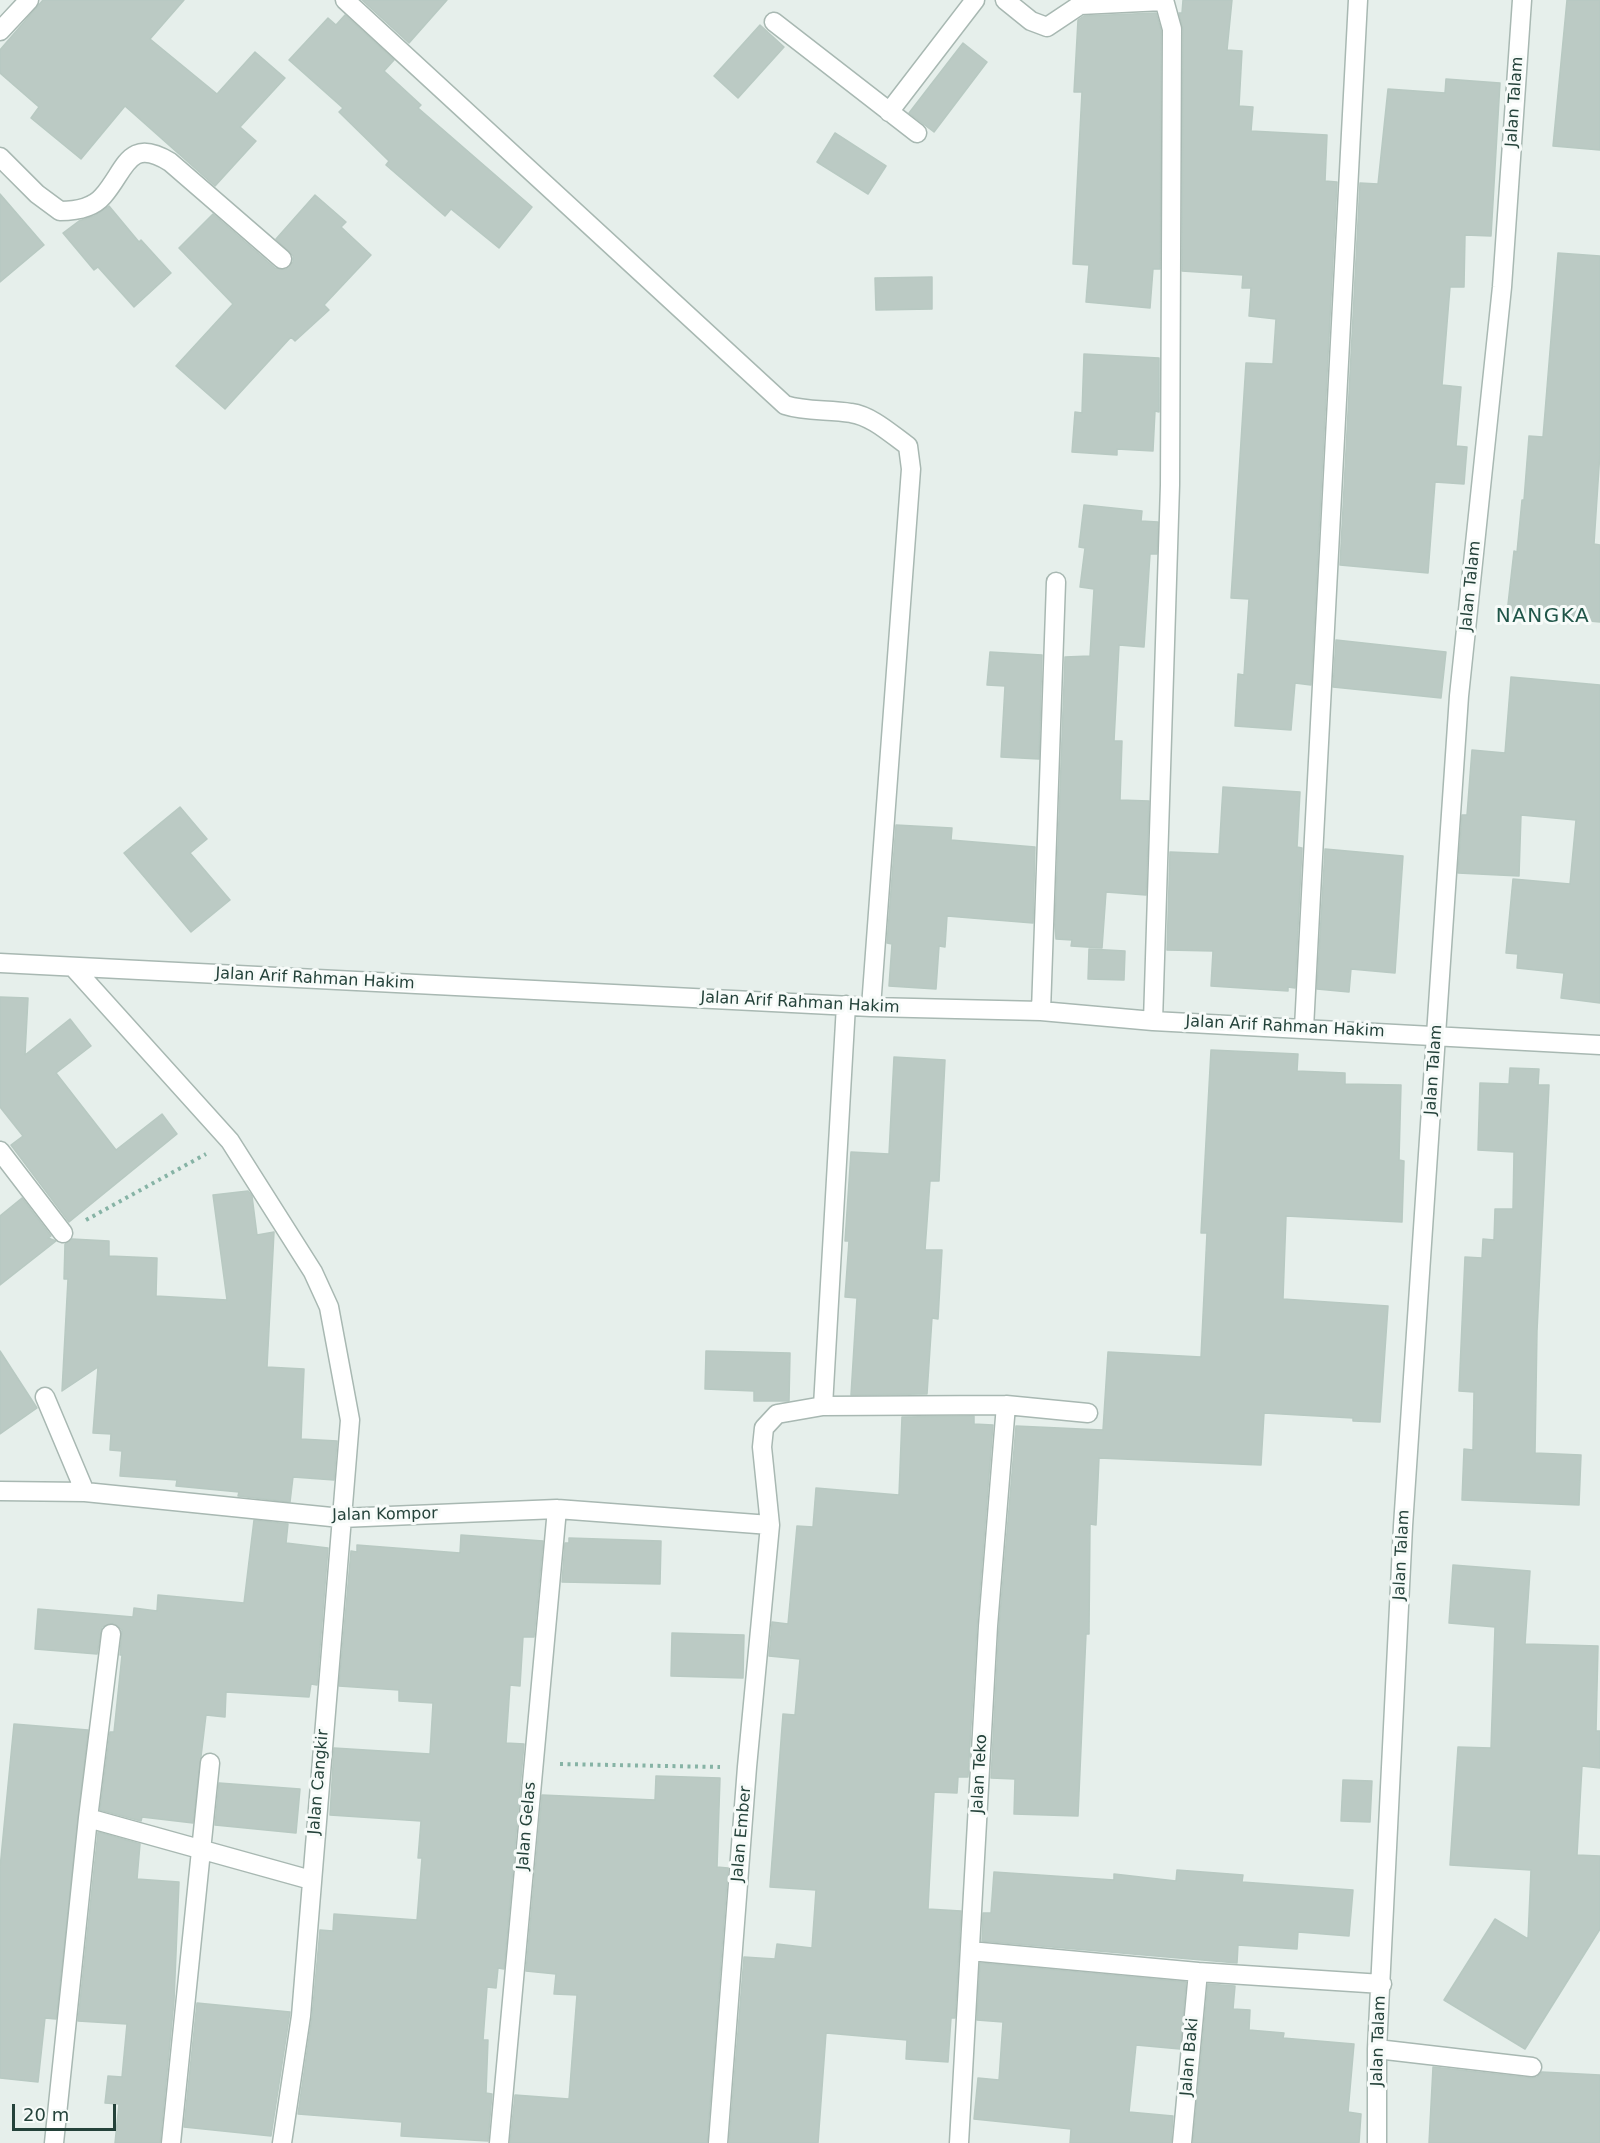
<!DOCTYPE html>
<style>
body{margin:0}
#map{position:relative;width:1600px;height:2143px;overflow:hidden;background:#e6efeb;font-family:"DejaVu Sans",sans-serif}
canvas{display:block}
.scale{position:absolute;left:12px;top:2104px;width:104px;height:27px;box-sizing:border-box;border:3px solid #24423a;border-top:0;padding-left:8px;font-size:18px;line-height:21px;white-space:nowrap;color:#24423a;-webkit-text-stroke:4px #f7fbf9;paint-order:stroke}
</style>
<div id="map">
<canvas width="1600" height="2143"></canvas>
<div class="scale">20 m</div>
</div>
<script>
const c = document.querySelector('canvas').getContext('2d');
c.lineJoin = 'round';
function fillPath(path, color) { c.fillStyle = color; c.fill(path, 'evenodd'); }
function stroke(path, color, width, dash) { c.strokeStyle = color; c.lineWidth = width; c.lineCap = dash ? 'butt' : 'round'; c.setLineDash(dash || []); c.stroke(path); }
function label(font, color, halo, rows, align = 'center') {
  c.font = font + ' "DejaVu Sans",sans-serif'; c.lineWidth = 6; c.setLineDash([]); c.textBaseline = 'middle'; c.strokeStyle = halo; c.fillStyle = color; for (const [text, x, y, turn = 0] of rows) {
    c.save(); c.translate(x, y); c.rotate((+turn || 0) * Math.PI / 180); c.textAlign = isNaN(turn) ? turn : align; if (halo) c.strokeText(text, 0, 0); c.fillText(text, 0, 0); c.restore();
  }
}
const building = new Path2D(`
 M 43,0 L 184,0 L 150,39 L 217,94 L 255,52 L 285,78 L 240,127 L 256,141 L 215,186 L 125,106 L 81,159 L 31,118 L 39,107 L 0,73 L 0,50 Z
 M 362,0 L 447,0 L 409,43 Z
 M 1183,0 L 1232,0 L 1227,50 L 1242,51 L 1239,106 L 1253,107 L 1251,131 L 1327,135 L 1325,181 L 1337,182 L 1311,685 L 1295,683 L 1291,730 L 1235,726 L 1238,674 L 1244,675 L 1249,599 L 1231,598 L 1246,363 L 1273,364 L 1276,319 L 1249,316 L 1251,288 L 1242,288 L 1243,275 L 1182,271 L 1183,29 L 1179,13 L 1182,13 Z
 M 1567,0 L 1600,0 L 1600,150 L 1553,146 Z
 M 1156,13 L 1161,30 L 1160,269 L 1153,269 L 1150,308 L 1086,302 L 1089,265 L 1073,264 L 1082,92 L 1074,92 L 1078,20 L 1084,16 Z
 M 345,15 L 394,60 L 384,71 L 421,105 L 418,108 L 532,207 L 499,248 L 451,209 L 445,216 L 386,165 L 389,161 L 339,112 L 343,108 L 289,60 L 328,18 L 336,25 Z
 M 760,25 L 784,47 L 738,98 L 714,76 Z
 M 963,43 L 987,62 L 934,132 L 909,113 Z
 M 1446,79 L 1500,83 L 1491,236 L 1465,235 L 1464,287 L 1450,287 L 1442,385 L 1461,387 L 1456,446 L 1467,447 L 1464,484 L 1435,482 L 1428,573 L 1340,565 L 1360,183 L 1378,184 L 1388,89 L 1445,93 Z
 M 835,133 L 886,166 L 868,194 L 817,162 Z
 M 0,194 L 44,245 L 0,282 Z
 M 315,195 L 346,222 L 341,227 L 371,255 L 324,305 L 329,310 L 295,341 L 291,337 L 225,409 L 176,366 L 233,304 L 179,248 L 213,214 L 275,268 L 286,269 L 293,262 L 293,256 L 276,239 Z
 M 109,206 L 139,242 L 141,240 L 171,273 L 134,307 L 98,267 L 94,270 L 63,233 L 79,221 L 94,216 Z
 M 1558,253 L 1600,256 L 1600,452 L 1594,544 L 1600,545 L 1600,622 L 1507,613 L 1514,551 L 1517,552 L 1522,500 L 1524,500 L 1529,436 L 1543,437 Z
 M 932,277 L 932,309 L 876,310 L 875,278 Z
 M 1084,354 L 1159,358 L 1159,412 L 1155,411 L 1153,451 L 1117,449 L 1117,455 L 1072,452 L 1075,412 L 1082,413 Z
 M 1084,505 L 1142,511 L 1141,521 L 1158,522 L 1157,554 L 1150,554 L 1144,647 L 1119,645 L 1114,741 L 1122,741 L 1120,800 L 1149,801 L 1146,895 L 1106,892 L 1102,948 L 1071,946 L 1072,940 L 1056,939 L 1055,925 L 1065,657 L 1090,656 L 1094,589 L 1080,587 L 1085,548 L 1079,547 Z
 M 1336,640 L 1446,652 L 1441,698 L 1333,687 Z
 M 990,652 L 1042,655 L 1039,759 L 1001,757 L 1005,686 L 987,685 Z
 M 1511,677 L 1600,685 L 1600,1003 L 1561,998 L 1564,973 L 1517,968 L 1518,954 L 1506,953 L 1513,879 L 1570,884 L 1576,820 L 1521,815 L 1519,876 L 1458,873 L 1462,815 L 1467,815 L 1472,750 L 1505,753 Z
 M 1223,787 L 1300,792 L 1297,847 L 1302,848 L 1295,988 L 1288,987 L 1288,991 L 1211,986 L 1213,951 L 1167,950 L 1170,852 L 1219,854 Z
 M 180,807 L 207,839 L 190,853 L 230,900 L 191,932 L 124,853 Z
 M 896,825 L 952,828 L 951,840 L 1035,847 L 1033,923 L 947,916 L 945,947 L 939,946 L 936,989 L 889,986 L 892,944 L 887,943 Z
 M 1325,849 L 1403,856 L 1395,973 L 1351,969 L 1349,992 L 1317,989 Z
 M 1089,949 L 1125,951 L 1124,980 L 1088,979 Z
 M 0,997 L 28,998 L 25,1055 L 70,1019 L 91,1046 L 56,1073 L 116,1150 L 162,1114 L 177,1134 L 69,1222 L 11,1145 L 23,1136 L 0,1107 Z
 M 1211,1050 L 1298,1054 L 1297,1071 L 1345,1073 L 1345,1084 L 1401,1085 L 1399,1160 L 1404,1161 L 1402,1222 L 1286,1216 L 1283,1299 L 1388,1306 L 1380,1422 L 1353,1421 L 1353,1418 L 1264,1413 L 1261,1465 L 1099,1458 L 1096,1525 L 1090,1524 L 1089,1634 L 1086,1634 L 1078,1816 L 1014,1814 L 1015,1779 L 991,1778 L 999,1627 L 1016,1426 L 1103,1430 L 1108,1352 L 1201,1357 L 1207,1233 L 1201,1233 Z
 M 894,1057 L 945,1060 L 939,1181 L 930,1181 L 925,1250 L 942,1250 L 938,1319 L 932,1318 L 927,1394 L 851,1395 L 857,1298 L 845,1297 L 849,1241 L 845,1241 L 851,1152 L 889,1154 Z
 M 1510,1068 L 1539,1069 L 1538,1085 L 1549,1085 L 1537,1331 L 1535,1453 L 1581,1455 L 1579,1505 L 1462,1500 L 1464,1449 L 1473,1450 L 1474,1392 L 1459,1391 L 1465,1257 L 1482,1258 L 1483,1239 L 1494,1240 L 1495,1209 L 1513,1209 L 1514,1152 L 1478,1150 L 1480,1083 L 1509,1084 Z
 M 248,1191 L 252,1196 L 257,1235 L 274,1232 L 267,1367 L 304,1369 L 301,1439 L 337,1441 L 334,1480 L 293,1477 L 290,1502 L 238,1496 L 239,1492 L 176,1486 L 177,1480 L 120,1476 L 122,1451 L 110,1450 L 111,1434 L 93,1433 L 98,1367 L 62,1391 L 68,1279 L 64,1279 L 65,1244 L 72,1239 L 109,1241 L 109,1256 L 157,1258 L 156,1296 L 227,1300 L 213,1195 Z
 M 22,1198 L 51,1236 L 48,1238 L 56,1241 L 0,1285 L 0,1216 Z
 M 0,1351 L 37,1408 L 0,1434 Z
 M 706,1351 L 790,1353 L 789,1401 L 754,1401 L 754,1391 L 705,1389 Z
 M 974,1416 L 974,1424 L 993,1425 L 977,1625 L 968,1777 L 958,1777 L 957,1793 L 934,1792 L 928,1909 L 961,1911 L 955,2018 L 951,2018 L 948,2062 L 906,2059 L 907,2040 L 826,2033 L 818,2143 L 729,2143 L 744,1957 L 775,1959 L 777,1944 L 812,1948 L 816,1890 L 770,1887 L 783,1714 L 795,1715 L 800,1659 L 769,1656 L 771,1635 L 772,1622 L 788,1624 L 797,1526 L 813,1527 L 816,1488 L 899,1495 L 902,1417 Z
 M 254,1520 L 288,1524 L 286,1543 L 328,1548 L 317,1685 L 311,1684 L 309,1697 L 226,1692 L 225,1717 L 206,1715 L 193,1823 L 142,1817 L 141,1821 L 100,1810 L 110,1732 L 114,1732 L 122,1655 L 120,1655 L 122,1630 L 113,1623 L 102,1627 L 97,1654 L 35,1649 L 38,1609 L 133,1617 L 134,1608 L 157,1611 L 158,1595 L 244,1603 Z
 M 461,1535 L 543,1541 L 534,1637 L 523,1637 L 520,1686 L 510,1685 L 506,1743 L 524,1744 L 504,1969 L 498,1968 L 496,1988 L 487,1987 L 483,2040 L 488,2040 L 486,2093 L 492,2094 L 488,2141 L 401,2136 L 402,2122 L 298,2114 L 312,2017 L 320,1930 L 333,1931 L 334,1914 L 417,1920 L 422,1858 L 418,1858 L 421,1821 L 330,1815 L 334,1748 L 430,1754 L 433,1703 L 399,1701 L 399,1690 L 339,1686 L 351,1551 L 357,1552 L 357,1545 L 460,1553 Z
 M 569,1538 L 661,1541 L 660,1584 L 562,1582 L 565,1543 L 569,1543 Z
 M 1453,1565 L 1530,1571 L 1525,1644 L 1598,1646 L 1596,1731 L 1600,1731 L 1600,1768 L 1582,1766 L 1577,1855 L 1600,1856 L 1600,1929 L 1525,2049 L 1444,2000 L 1495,1919 L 1528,1939 L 1531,1870 L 1450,1865 L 1458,1747 L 1491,1748 L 1495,1627 L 1449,1623 Z
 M 672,1633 L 744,1635 L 743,1678 L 671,1676 Z
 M 14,1724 L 88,1730 L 56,2019 L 45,2018 L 38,2082 L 0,2078 L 0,1868 Z
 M 656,1776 L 720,1778 L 717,1867 L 728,1868 L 707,2143 L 510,2143 L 515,2095 L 569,2099 L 577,1995 L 554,1994 L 556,1974 L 526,1971 L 542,1795 L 655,1800 Z
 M 1343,1780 L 1372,1781 L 1370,1822 L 1341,1821 Z
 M 219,1783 L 300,1789 L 296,1833 L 215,1825 Z
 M 98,1832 L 140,1844 L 137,1879 L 179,1882 L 174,2001 L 160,2143 L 115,2143 L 119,2104 L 105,2103 L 108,2076 L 122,2077 L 127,2024 L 78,2021 Z
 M 1177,1870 L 1243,1875 L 1242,1882 L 1353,1890 L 1349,1936 L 1298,1932 L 1297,1949 L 1238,1945 L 1237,1963 L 982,1941 L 983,1913 L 991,1913 L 994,1872 L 1114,1880 L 1114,1874 L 1176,1881 Z
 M 980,1963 L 1186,1982 L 1180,2049 L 1136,2045 L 1129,2112 L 1173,2116 L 1171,2143 L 1070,2143 L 1071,2129 L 974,2119 L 978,2078 L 999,2080 L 1003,2022 L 977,2020 Z
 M 1208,1984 L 1235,1986 L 1233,2009 L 1250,2010 L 1249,2030 L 1284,2033 L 1283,2038 L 1354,2044 L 1348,2112 L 1361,2114 L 1359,2143 L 1193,2143 Z
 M 197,2003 L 290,2012 L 271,2136 L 184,2127 Z
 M 1433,2067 L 1531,2078 L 1537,2077 L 1542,2072 L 1600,2075 L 1600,2143 L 1429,2143 Z`);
fillPath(building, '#bbcac4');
stroke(building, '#b8c9c2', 1.5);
const minor = new Path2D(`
 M 345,0 L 785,405 C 806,412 829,409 851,413 C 872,416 891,434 908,446 L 911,469 L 871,1007
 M 1005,0 L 1031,21 L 1047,27 L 1080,5 L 1163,1
 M 774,22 L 917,133
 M 0,31 L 29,0
 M 889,112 L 975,0
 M 0,157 L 37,194 L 60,211 C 75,211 93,208 103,196 C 126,170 128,136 170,162 L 282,259
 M 0,963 L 871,1007 L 1041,1011 L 1153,1021 L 1600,1045
 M 73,967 L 230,1141 L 313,1272 L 329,1307 L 350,1420 L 301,2016 L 282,2143
 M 1041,1011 L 1056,582
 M 1153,1021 L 1170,485 L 1172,29 L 1164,0
 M 1304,1028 L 1358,0
 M 0,1151 L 63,1233
 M 45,1397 L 85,1492
 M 823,1406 L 846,1005
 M 0,1491 L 85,1492 L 341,1518 L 557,1509 L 770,1525
 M 88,1818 L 311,1880
 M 970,1951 L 1198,1972 L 1382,1984
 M 1377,2049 L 1532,2067
 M 54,2143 L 88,1818 L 111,1634
 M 171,2143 L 210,1763
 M 499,2143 L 557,1509
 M 718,2143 L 747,1767 L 770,1525 L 762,1447 L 764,1428 L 777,1414 L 823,1406 L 1006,1405 L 1088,1413
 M 959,2143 L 988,1626 L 1006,1405
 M 1182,2143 L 1198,1972
 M 1377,2143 L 1377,2049 L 1403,1526 L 1436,1035 L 1459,696 L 1502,287 L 1522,0`);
stroke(minor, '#a8b8b2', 21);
stroke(new Path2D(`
 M 86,1220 L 206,1154
 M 560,1764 L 720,1767`), '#86b3a5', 4, [3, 4.5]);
stroke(minor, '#fff', 18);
label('16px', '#24423a', '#f7fbf9', [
 ["Jalan Talam",1515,102,-86],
 ["Jalan Talam",1471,586,-84],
 ["Jalan Arif Rahman Hakim",315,979,3],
 ["Jalan Arif Rahman Hakim",800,1003,3],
 ["Jalan Arif Rahman Hakim",1285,1027,3],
 ["Jalan Talam",1434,1070,-86],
 ["Jalan Kompor",385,1515,-1],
 ["Jalan Talam",1402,1555,-87],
 ["Jalan Teko",980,1774,-87],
 ["Jalan Cangkir",319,1782,-85],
 ["Jalan Gelas",527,1826,-85],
 ["Jalan Ember",742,1834,-85],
 ["Jalan Talam",1379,2041,-88],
 ["Jalan Baki",1190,2057,-85]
]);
c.letterSpacing = '1.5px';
label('20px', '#1f5548', '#f7fbf9', [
 ["NANGKA",1543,617]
]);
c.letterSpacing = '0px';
</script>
